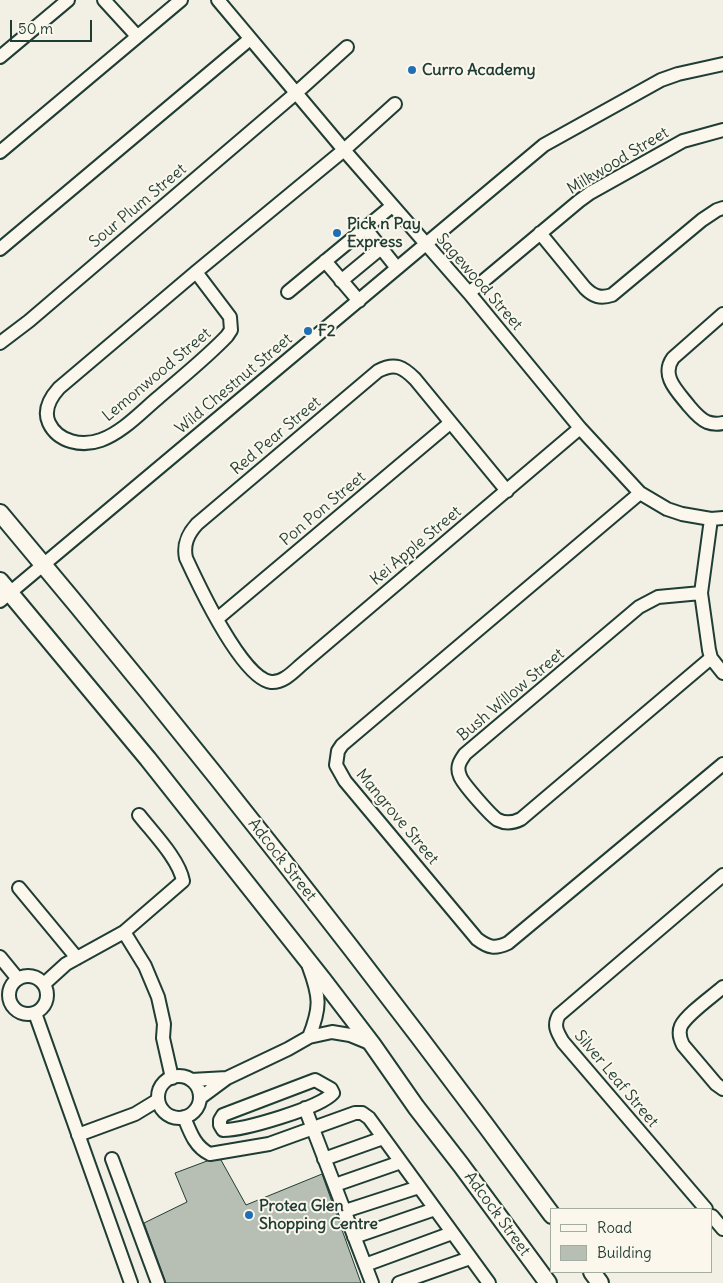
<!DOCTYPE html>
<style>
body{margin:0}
#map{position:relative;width:723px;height:1283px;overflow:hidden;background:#f2f0e5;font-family:Delius,sans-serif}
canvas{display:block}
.legend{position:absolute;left:550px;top:1208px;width:162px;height:65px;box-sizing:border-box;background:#fbf7ec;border:1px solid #a3ada2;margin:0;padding:6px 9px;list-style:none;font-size:15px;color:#1f3d34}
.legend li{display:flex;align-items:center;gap:10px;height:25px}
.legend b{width:25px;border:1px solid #a3ada2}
.scale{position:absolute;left:10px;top:20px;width:82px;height:22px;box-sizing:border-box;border:2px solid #1f3d34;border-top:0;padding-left:6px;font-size:15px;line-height:18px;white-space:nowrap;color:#1f3d34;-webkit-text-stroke:4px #fbf7ec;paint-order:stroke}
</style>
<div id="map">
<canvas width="723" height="1283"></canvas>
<ul class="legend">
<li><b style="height:6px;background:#fbf7ec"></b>Road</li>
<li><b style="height:14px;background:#b7beb3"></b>Building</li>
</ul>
<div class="scale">50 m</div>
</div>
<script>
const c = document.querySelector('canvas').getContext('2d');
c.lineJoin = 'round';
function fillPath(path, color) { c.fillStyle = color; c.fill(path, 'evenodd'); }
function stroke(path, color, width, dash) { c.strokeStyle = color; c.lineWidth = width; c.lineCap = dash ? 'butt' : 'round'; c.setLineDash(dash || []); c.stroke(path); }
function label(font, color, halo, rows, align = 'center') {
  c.font = font + ' Delius,sans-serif'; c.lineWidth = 4; c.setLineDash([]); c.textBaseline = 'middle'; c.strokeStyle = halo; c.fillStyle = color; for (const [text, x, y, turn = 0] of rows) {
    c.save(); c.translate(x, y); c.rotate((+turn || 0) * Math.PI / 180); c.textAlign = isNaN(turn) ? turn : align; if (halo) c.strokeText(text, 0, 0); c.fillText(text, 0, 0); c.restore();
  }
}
const building = new Path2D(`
 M 221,1160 L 246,1205 L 322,1174 L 361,1283 L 166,1283 L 144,1223 L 187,1202 L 175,1173 L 207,1161 Z`);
fillPath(building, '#b7beb3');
stroke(building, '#1f3d34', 1);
const minor = new Path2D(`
 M 104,0 L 137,36
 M 218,0 L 344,150 L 469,293 L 580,428 L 640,493 L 667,509 L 682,514 L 711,519 L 723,518
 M 0,57 L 68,0
 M 0,152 L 181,0
 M 365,228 L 397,268
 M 540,233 L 585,288 C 593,296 600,299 612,295 L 702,220 L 717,210 L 723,208
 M 0,249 L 250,39
 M 325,261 L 359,301
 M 196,272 L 230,317 L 231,330 L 227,336 C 206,358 182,377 159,397 C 142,411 123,432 101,440 C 82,447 58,442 49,423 C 43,410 50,398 59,388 L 196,272 L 344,150 L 395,104
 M 341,281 L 381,248
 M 288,292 L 392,206
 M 469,293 L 579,201 L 590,193 L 683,141 L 723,130
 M 723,314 L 673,358 C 660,376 678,392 689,406 C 694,412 700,419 707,422 C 712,424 718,424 723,423
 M 0,343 L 29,321 L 296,93 L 347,47
 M 507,491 L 415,379 C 403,367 395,362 378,371 L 197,524 C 188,534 183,544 186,558 C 198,584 242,679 271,682 C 283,683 293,672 301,665 L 580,428
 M 640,493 L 342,745 L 338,751 L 336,765 L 345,781 L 477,939 C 489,948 495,949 508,943 L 723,764
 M 711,519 L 701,593 L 709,650 L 711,658 L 723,673
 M 701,593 L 658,597 L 639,607 L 465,754 C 460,761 456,767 460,776 C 462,783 492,817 498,820 C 506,824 513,823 521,819 L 711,658
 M 0,601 L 544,145 L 661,80 L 678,74 L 723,64
 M 217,619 L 450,423
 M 19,888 L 77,958
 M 124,932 L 145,966 L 158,997 L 164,1024 L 163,1038 L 172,1078
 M 0,957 L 18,979
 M9 995a19 19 0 1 1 38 0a19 19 0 1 1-38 0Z
 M 44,984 L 66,964 L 124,932 L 183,881 C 179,859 153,833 139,815
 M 723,987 C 713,996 687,1014 681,1026 C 678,1033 680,1039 683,1045 L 716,1084 L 723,1089
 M 35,1013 L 131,1283
 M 309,1037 C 321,1007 320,997 309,967
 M158 1097a21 21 0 1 1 42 0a21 21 0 1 1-42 0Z
 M 191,1080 L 227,1078
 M 315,1080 L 331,1089 L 333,1093 C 320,1108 244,1130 223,1130 L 220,1125 L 220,1120 L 223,1115 Z
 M 200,1098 L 227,1078 L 288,1049 L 309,1037 L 332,1032 L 350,1035 L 372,1044
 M 305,1108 L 372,1283
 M 184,1117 C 190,1132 195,1147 210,1154 L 269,1144 L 355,1113 L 362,1113 L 369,1118 L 489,1283
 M 78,1135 L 135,1114 L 158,1100
 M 112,1159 L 158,1283
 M 324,1159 L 383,1138
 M 335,1185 L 401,1162
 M 706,1209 L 563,1042 C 557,1032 553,1025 559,1015 L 723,875
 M 345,1211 L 419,1187
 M 712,1216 L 723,1229
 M 354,1237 L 435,1209
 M 365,1265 L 452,1233
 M 399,1283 L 470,1258`);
const major = new Path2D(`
 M 0,513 C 192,741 376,975 552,1215
 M 0,581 L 148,759 L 323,980 L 372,1044 L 416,1107 L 461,1165 L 548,1283
 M 592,1272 L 600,1283`);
stroke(minor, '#1f3d34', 16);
stroke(major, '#1f3d34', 20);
stroke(minor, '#fbf7ec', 12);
stroke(major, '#fbf7ec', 16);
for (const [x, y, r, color] of [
 [412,70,5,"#1f6fb2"],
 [337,233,5,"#1f6fb2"],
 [308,331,5,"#1f6fb2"],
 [249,1215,5,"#1f6fb2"]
]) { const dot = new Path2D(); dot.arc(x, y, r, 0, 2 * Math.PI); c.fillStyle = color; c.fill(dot); stroke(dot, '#fbf7ec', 2); }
label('bold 16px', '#1f3d34', '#fbf7ec', [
 ["Curro Academy",422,70],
 ["Pick n Pay",347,224],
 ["Express",347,242],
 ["F2",318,331],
 ["Protea Glen",259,1206],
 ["Shopping Centre",259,1224]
], 'left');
label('16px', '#1f3d34', '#fbf7ec', [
 ["Milkwood Street",618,161,-31],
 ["Sour Plum Street",138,206,-40],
 ["Sagewood Street",479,282,49],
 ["Lemonwood Street",157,375,-40],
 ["Wild Chestnut Street",234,384,-40],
 ["Red Pear Street",276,436,-40],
 ["Pon Pon Street",323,509,-40],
 ["Kei Apple Street",416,546,-40],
 ["Bush Willow Street",511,695,-40],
 ["Mangrove Street",397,817,50],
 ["Adcock Street",282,860,52],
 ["Silver Leaf Street",616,1079,50],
 ["Adcock Street",497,1214,54]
]);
</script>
